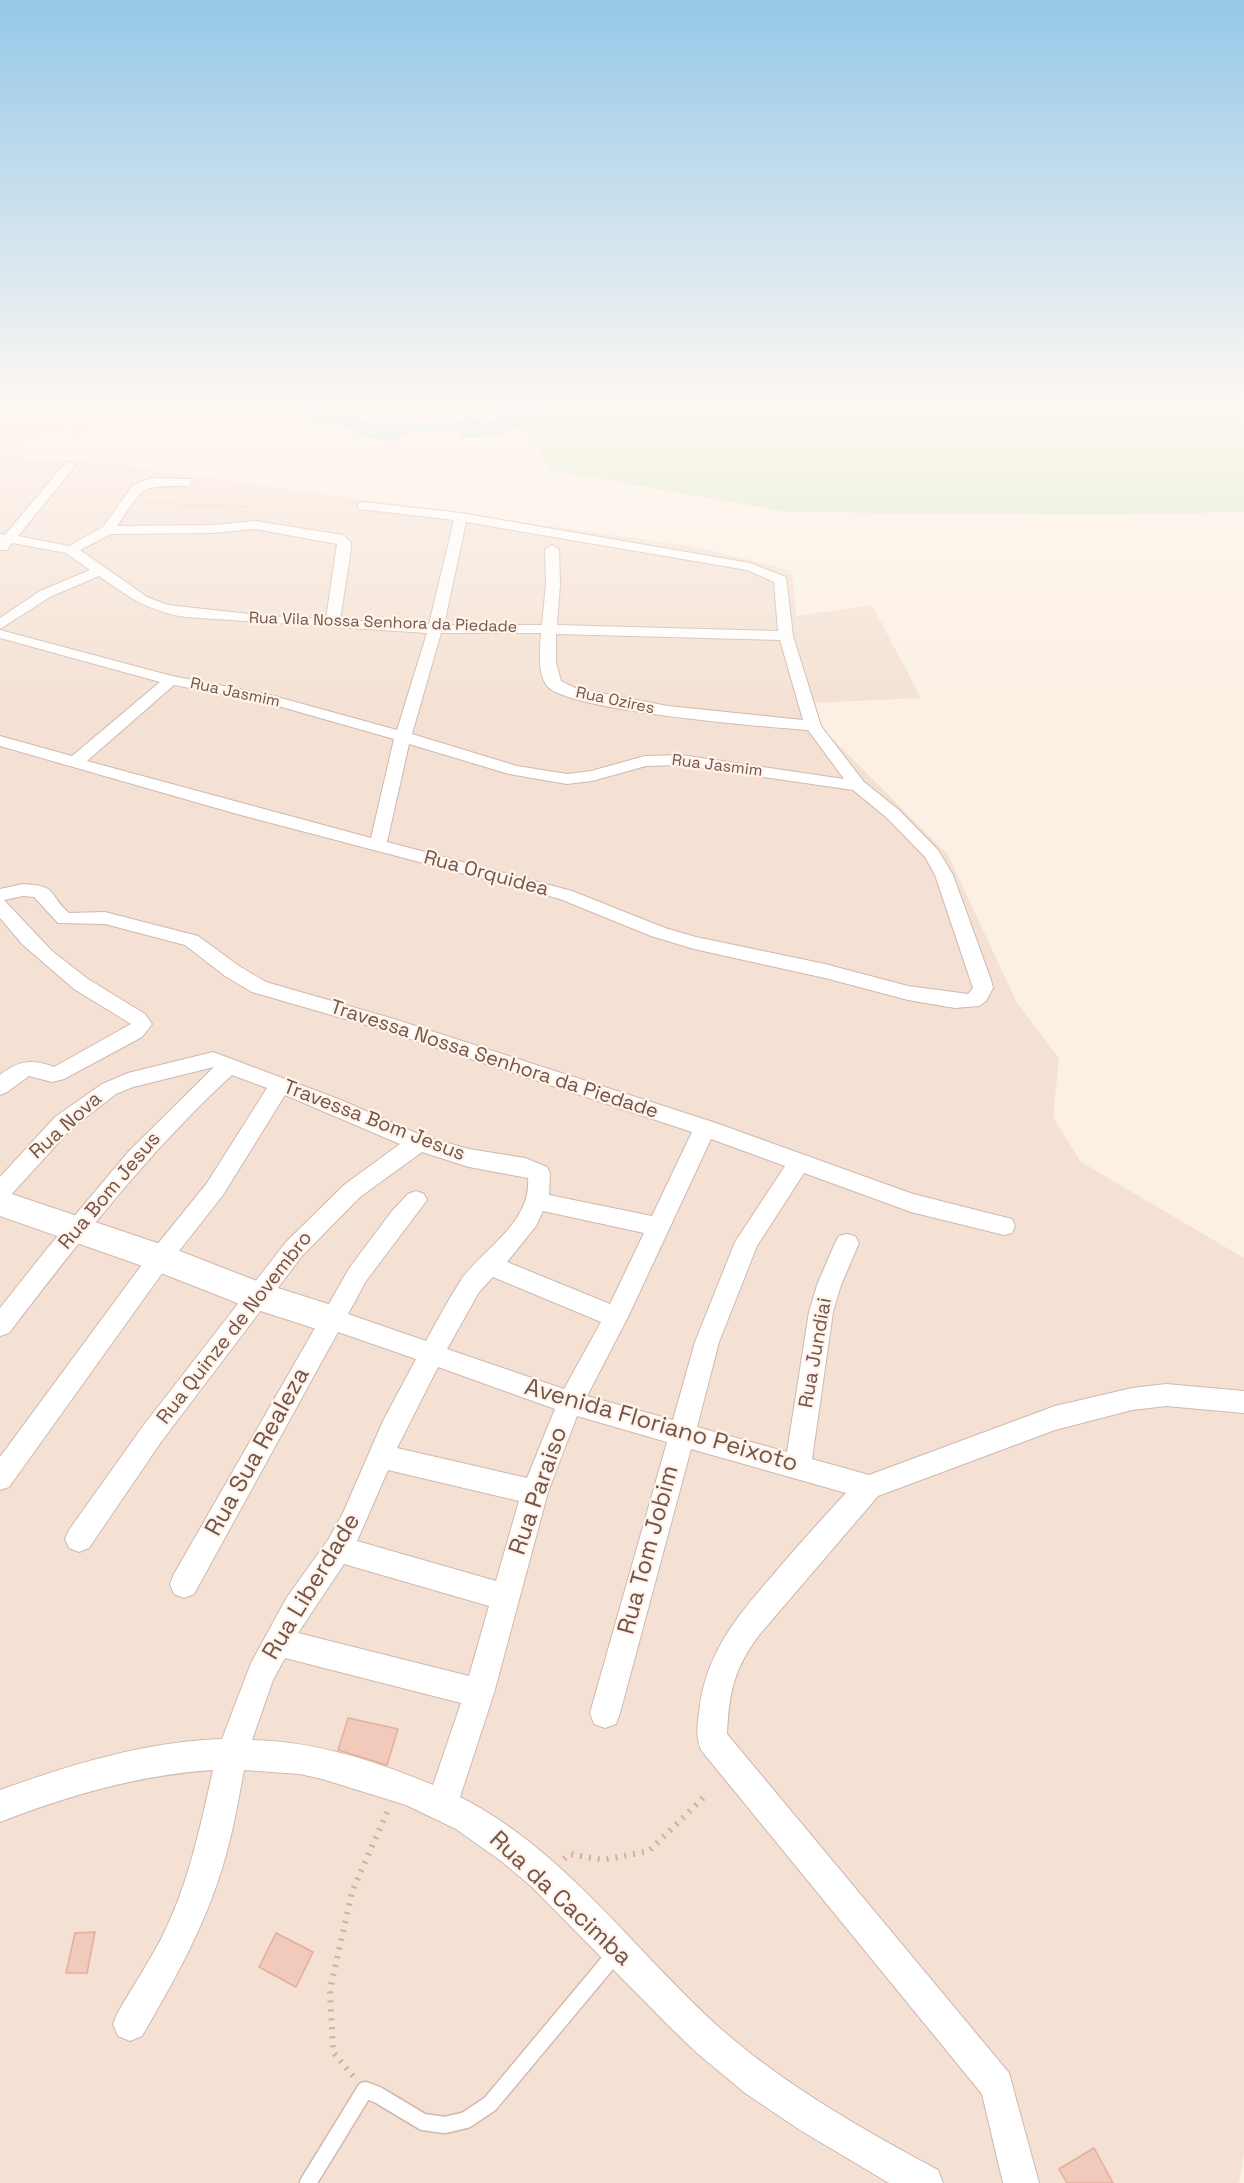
<!DOCTYPE html>
<style>
body{margin:0}
canvas{display:block;background:#fcf0e4}
</style>
<canvas width="1244" height="2183"></canvas>
<script>
const c = document.querySelector('canvas').getContext('2d');
c.lineJoin = 'round';
function fillPath(path, color) { c.fillStyle = color; c.fill(path, 'evenodd'); }
function stroke(path, color, width, dash) { c.strokeStyle = color; c.lineWidth = width; c.lineCap = dash ? 'butt' : 'round'; c.setLineDash(dash || []); c.stroke(path); }
function label(font, color, halo, rows, align = 'center') {
  c.font = font + ' "Space Grotesk",sans-serif'; c.lineWidth = 4.5; c.setLineDash([]); c.textBaseline = 'middle'; c.strokeStyle = halo; c.fillStyle = color; for (const [text, x, y, turn = 0] of rows) {
    c.save(); c.translate(x, y); c.rotate((+turn || 0) * Math.PI / 180); c.textAlign = isNaN(turn) ? turn : align; if (halo) c.strokeText(text, 0, 0); c.fillText(text, 0, 0); c.restore();
  }
}
fillPath(new Path2D(`
 M 0,404 L 132,404 L 104,415 L 88,416 L 92,427 L 82,435 L 75,437 L 72,427 L 25,438 L 24,458 L 75,459 L 703,548 L 792,571 L 796,616 L 872,605 L 921,698 L 813,703 L 820,726 L 948,855 L 1017,1003 L 1059,1058 L 1053,1117 L 1081,1162 L 1244,1258 L 1244,2154 L 1239,2183 L 0,2183 Z`), '#f4e1d3');
fillPath(new Path2D(`
 M 508,404 L 1244,404 L 1244,512 L 1098,515 L 786,512 L 551,470 Z`), '#d8eac3');
const water = new Path2D(`
 M 282,404 L 306,404 L 367,423 L 388,427 L 456,424 L 468,419 L 483,424 L 496,422 L 497,411 L 509,404 L 553,404 L 553,410 L 542,417 L 532,416 L 504,434 L 498,436 L 491,432 L 481,436 L 461,437 L 459,429 L 408,432 L 393,441 C 381,437 369,438 357,434 L 357,430 L 325,420 L 313,421 Z`);
fillPath(water, '#b9e5e6');
stroke(water, '#9fd6d8', 1.5);
const building = new Path2D(`
 M 348,1718 L 398,1729 L 387,1765 L 338,1750 Z
 M 95,1932 L 87,1973 L 66,1973 L 75,1933 Z
 M 276,1933 L 313,1952 L 296,1987 L 259,1967 Z
 M 1094,2148 L 1113,2183 L 1067,2183 L 1059,2169 Z`);
fillPath(building, '#f2cabc');
stroke(building, '#e4ae9c', 1.5);
const lane = new Path2D(`
 M 308,2183 L 365,2090 L 378,2095 L 423,2122 L 445,2125 L 466,2120 L 490,2104 L 616,1953`);
const street = new Path2D(`
 M 69,462 L 75,466 L 18,536 L 69,546 L 103,527 L 133,485 L 152,478 L 190,479 L 192,482 L 190,485 L 186,486 C 138,486 144,487 117,526 L 214,525 L 255,521 L 343,535 L 351,542 L 351,549 L 340,620 L 429,624 L 454,520 L 359,509 L 358,506 L 359,503 L 364,502 L 461,513 L 750,563 L 786,577 L 793,636 L 821,726 L 864,782 L 899,810 L 938,850 L 953,875 L 991,980 L 993,988 L 986,1001 L 979,1006 L 955,1008 L 908,1000 L 825,978 L 694,949 L 651,936 L 560,899 L 237,814 L 0,746 L 0,736 L 72,756 L 160,682 L 0,638 L 0,630 L 172,676 L 270,695 L 397,730 L 427,633 L 185,617 C 146,610 130,598 99,576 L 50,597 L 0,629 L 0,618 L 40,591 L 90,570 L 66,553 L 12,543 L 7,550 L 0,550 L 0,534 L 5,535 L 65,463 ZM 466,522 L 747,570 L 774,582 L 778,631 L 557,625 L 560,584 L 559,549 L 552,545 L 545,549 L 546,584 L 542,625 L 444,625 ZM 255,529 L 337,544 L 326,619 L 267,616 L 168,605 L 147,597 L 80,550 L 111,534 L 214,533 ZM 441,633 L 541,633 C 540,648 537,675 548,687 C 572,711 766,727 808,730 L 844,779 L 681,755 L 645,756 L 591,771 L 567,774 L 517,766 L 412,734 ZM 556,634 L 780,640 L 803,720 L 668,706 L 575,688 L 561,681 L 556,663 ZM 174,685 L 264,702 L 394,739 L 371,838 L 87,761 ZM 409,744 L 509,774 L 567,784 L 592,781 L 646,766 L 681,765 L 853,790 L 887,818 L 925,857 L 935,875 L 973,988 L 968,994 L 908,986 L 825,964 L 696,937 L 665,928 L 572,891 L 387,842 Z
 M 23,884 C 60,886 47,894 69,913 L 105,912 L 198,936 L 239,966 L 266,982 L 394,1019 L 713,1122 L 913,1194 L 1012,1219 L 1015,1226 L 1012,1233 L 1004,1235 L 911,1212 L 804,1173 L 757,1246 L 719,1342 L 697,1427 L 787,1452 L 809,1312 L 817,1285 L 835,1243 L 839,1236 L 847,1234 L 855,1236 L 859,1243 L 841,1285 L 833,1312 L 812,1459 L 869,1475 L 1055,1406 L 1132,1388 L 1166,1384 L 1244,1391 L 1244,1413 L 1166,1406 L 1132,1410 L 1055,1430 L 878,1496 L 760,1634 C 734,1668 729,1692 727,1734 L 1009,2073 L 1039,2183 L 1003,2183 L 982,2094 L 701,1750 C 696,1737 697,1727 699,1714 C 704,1656 736,1617 773,1575 C 796,1547 821,1520 846,1493 L 691,1449 L 620,1713 L 616,1724 L 605,1728 L 594,1724 L 590,1713 L 667,1442 L 577,1416 L 548,1492 L 494,1693 L 460,1797 C 565,1850 635,1952 721,2029 C 786,2086 862,2129 938,2170 L 943,2183 L 889,2183 L 800,2130 L 745,2093 L 697,2053 L 669,2026 L 531,1886 L 501,1861 L 456,1829 L 406,1805 L 322,1779 L 300,1774 L 244,1770 C 239,1796 235,1822 228,1847 C 211,1915 177,1976 142,2036 L 130,2041 L 118,2036 L 113,2024 L 118,2012 C 132,1988 147,1965 160,1941 C 188,1887 200,1828 213,1770 C 138,1775 70,1795 0,1822 L 0,1790 C 72,1764 144,1742 222,1739 L 251,1663 L 287,1597 L 328,1540 L 343,1513 L 383,1421 L 416,1359 L 338,1332 L 194,1594 L 184,1598 L 174,1594 L 170,1584 L 174,1574 L 350,1267 L 392,1211 L 408,1194 L 416,1191 L 424,1194 L 427,1200 L 366,1281 L 348,1314 L 426,1341 C 437,1321 448,1300 461,1280 C 483,1249 532,1222 528,1178 L 469,1167 L 422,1152 L 360,1197 L 302,1256 L 161,1442 L 89,1548 L 79,1552 L 69,1548 L 65,1539 L 69,1530 L 143,1426 L 286,1242 L 344,1185 L 400,1144 L 285,1095 L 223,1195 L 168,1265 L 9,1487 L 0,1490 L 0,1457 L 152,1251 L 207,1183 L 267,1088 L 232,1075 C 148,1152 78,1243 9,1333 L 0,1336 L 0,1308 L 46,1250 L 129,1151 L 214,1067 L 133,1087 L 116,1094 L 71,1129 L 8,1198 L 0,1201 L 0,1177 L 55,1117 L 102,1084 L 128,1073 L 213,1052 L 341,1100 L 425,1137 L 469,1149 L 525,1158 L 547,1167 L 550,1173 L 549,1195 L 652,1216 L 692,1132 L 380,1029 L 252,992 L 225,976 L 185,945 L 105,924 L 58,923 L 34,897 L 23,896 L 4,900 L 52,951 L 88,979 L 145,1014 L 152,1024 L 142,1037 L 64,1079 L 52,1082 L 29,1076 L 7,1092 L 0,1095 L 0,1075 C 18,1060 33,1059 54,1067 L 131,1024 L 74,989 L 22,944 L 0,918 L 0,889 ZM 711,1139 L 785,1166 L 735,1242 L 695,1342 L 673,1420 L 587,1396 L 628,1317 ZM 543,1211 L 644,1233 L 610,1304 L 507,1262 L 536,1226 ZM 493,1277 L 601,1322 L 564,1389 L 447,1349 L 479,1292 ZM 438,1367 L 555,1409 L 527,1478 L 397,1448 ZM 388,1470 L 519,1501 L 496,1581 L 357,1541 ZM 344,1564 L 489,1606 L 469,1676 L 298,1633 ZM 285,1658 L 461,1703 L 433,1785 C 376,1761 314,1741 252,1740 L 273,1680 Z`);
const secondary = new Path2D(`
 M 0,1190 L 172,1248 L 262,1283 L 344,1309 L 349,1319 L 344,1329 L 332,1334 L 245,1306 L 148,1268 L 0,1216 Z`);
stroke(lane, '#d0b8ae', 19);
stroke(street, '#d0b8ae', 2);
stroke(secondary, '#d3b7ab', 2);
stroke(new Path2D(`
 M 147,503 L 254,507`), '#d7ad9f', 2, [1, 3]);
stroke(new Path2D(`
 M 564,1859 L 570,1854 L 603,1860 L 649,1851 L 706,1795
 M 353,2076 L 333,2052 L 330,1990 L 352,1892 L 388,1810`), '#d7ad9f', 6, [2, 7]);
stroke(lane, '#fff', 16);
fillPath(street, '#fff');
fillPath(secondary, '#fff');
const sky = c.createLinearGradient(0, 0, 0, 709);
sky.addColorStop(0, '#95c8e7');
sky.addColorStop(0.57, '#fef8f3');
sky.addColorStop(1, '#fef8f300');
c.fillStyle = sky;
c.fillRect(0, 0, 1244, 709);
label('16px', '#75544a', '#fff4eb', [
 ["Rua Vila Nossa Senhora da Piedade",383,623,2],
 ["Rua Jasmim",235,693,12],
 ["Rua Ozires",615,701,12],
 ["Rua Jasmim",717,766,7]
]);
label('20px', '#75544a', '#fff4eb', [
 ["Rua Orquidea",486,874,15],
 ["Travessa Nossa Senhora da Piedade",494,1060,18],
 ["Travessa Bom Jesus",374,1121,21],
 ["Rua Nova",66,1126,-42],
 ["Rua Bom Jesus",110,1191,-50],
 ["Rua Quinze de Novembro",235,1328,-52],
 ["Rua Jundiai",816,1353,-80]
]);
label('24px', '#75544a', '#fff4eb', [
 ["Avenida Floriano Peixoto",661,1426,16],
 ["Rua Sua Realeza",258,1452,-61],
 ["Rua Paraiso",539,1491,-71],
 ["Rua Tom Jobim",649,1550,-75],
 ["Rua Liberdade",312,1587,-59],
 ["Rua da Cacimba",560,1899,43]
]);
</script>
